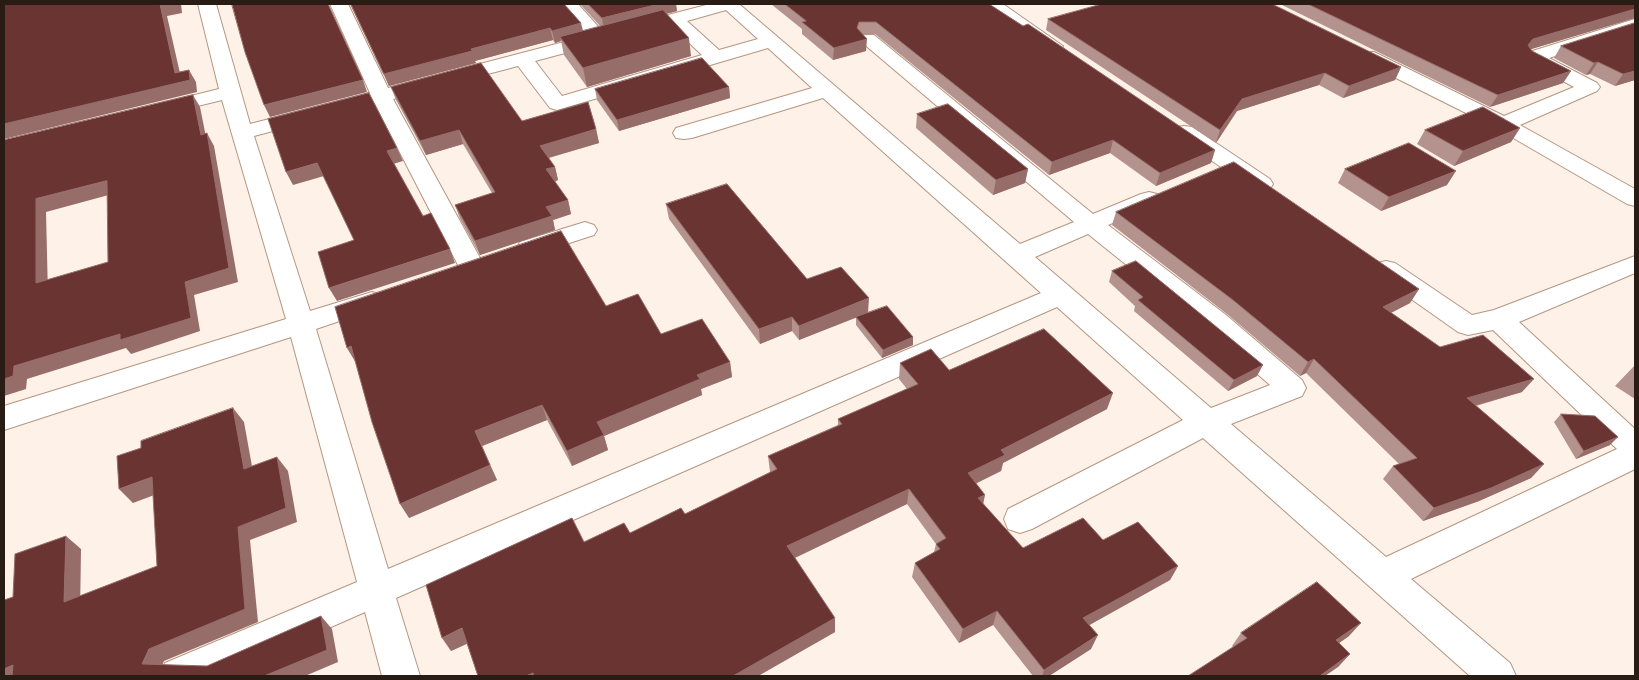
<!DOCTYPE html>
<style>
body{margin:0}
#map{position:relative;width:1639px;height:680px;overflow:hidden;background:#fef1e7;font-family:"Source Sans 3",sans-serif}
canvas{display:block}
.frame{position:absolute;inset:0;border:5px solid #281c14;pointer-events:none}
</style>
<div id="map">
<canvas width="1639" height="680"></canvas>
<div class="frame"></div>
</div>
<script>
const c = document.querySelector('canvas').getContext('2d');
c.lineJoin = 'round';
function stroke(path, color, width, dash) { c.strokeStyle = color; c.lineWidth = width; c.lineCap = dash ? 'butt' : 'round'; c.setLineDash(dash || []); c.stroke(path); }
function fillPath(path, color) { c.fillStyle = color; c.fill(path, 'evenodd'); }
const minor = new Path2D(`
 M 198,4 L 216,4 L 250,124 L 370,93 L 330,4 L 348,4 L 388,88 L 587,36 L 560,4 L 578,4 L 603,32 L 710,4 L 739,4 L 1020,244 L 1074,222 L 858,39 L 860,35 L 874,35 L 1093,214 L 1141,194 L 1149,192 L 1157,194 L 1161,199 L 1157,204 L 1108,225 L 1226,315 L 1302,380 L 1306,388 L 1302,396 L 1231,424 L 1386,557 L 1617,449 L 1493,330 L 1468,335 L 1458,332 L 1377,275 L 1373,269 L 1377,263 L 1386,261 L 1395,263 L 1472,315 L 1494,310 L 1635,256 L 1635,273 L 1519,322 L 1635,429 L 1635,469 L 1411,579 L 1510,663 L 1516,676 L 1470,676 L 1203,438 L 1032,529 L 1020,533 L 1008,529 L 1004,519 L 1008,509 L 1183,420 L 1057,307 L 396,598 L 420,676 L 382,676 L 365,612 L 220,676 L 159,676 L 165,663 L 357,582 L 291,337 L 4,430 L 4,406 L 286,319 L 222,100 L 161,115 L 154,113 L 151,109 L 154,105 L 219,89 ZM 726,10 L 758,39 L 719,50 L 687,21 ZM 670,25 L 702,55 L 562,96 L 535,61 ZM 768,48 L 812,88 L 676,128 L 673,133 L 676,138 L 684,139 L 692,138 L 823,98 L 1041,293 L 388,569 L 316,329 L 381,307 L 385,301 L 381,295 L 372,292 L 310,311 L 254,136 L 375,104 L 459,267 L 463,273 L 472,275 L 481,273 L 485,267 L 393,99 L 518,66 L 550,108 L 557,110 ZM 1088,234 L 1206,329 L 1270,385 L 1211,408 L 1035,257 Z
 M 982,4 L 1003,4 L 1063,46 L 1061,50 L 1047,50 Z
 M 1635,19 L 1635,30 L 1549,58 L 1597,83 L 1600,87 L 1597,91 L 1520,125 L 1635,189 L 1635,206 L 1627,204 L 1496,128 L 1360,60 L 1357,56 L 1360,52 L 1374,52 L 1504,116 L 1574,87 L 1526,61 L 1523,57 L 1526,53 Z
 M 1184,126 L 1192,127 L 1270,179 L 1273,184 L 1270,189 L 1262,191 L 1254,189 L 1176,137 L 1173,132 L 1176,127 Z
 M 585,222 L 594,225 L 597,230 L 594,235 L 529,256 L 520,254 L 517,248 L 520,242 Z`);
stroke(minor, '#b59680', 2);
fillPath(minor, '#fff');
fillPath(new Path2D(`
 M 350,4 L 564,4 L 583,31 L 600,26 L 580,4 L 676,4 L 677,11 L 666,14 L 691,56 L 587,87 L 564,55 L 561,41 L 555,43 L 553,40 L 475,61 L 476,63 L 389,86 Z
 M 771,4 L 989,4 L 1215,150 L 1211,163 L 1156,186 L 1110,153 L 1049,175 L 875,34 L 862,34 L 866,51 L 833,60 L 802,34 L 802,29 Z
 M 1280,4 L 1635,4 L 1635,18 L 1531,49 L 1532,51 L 1571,71 L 1563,83 L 1490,107 Z
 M 1048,19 L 1401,67 L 1395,80 L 1343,98 L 1319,85 L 1237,111 L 1216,143 L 1046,30 Z
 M 1635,23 L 1635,80 L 1615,86 L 1590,74 L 1586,75 L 1554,58 L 1561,46 Z
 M 391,87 L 522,121 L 596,129 L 599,143 L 549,158 L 555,167 L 558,180 L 555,182 L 568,200 L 571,214 L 553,220 L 555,230 L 480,255 L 460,219 L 455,205 L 492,193 L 463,144 L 426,155 L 396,100 Z
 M 729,87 L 730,98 L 619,131 L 597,100 L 595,89 Z
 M 917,114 L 1028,169 L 1025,183 L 993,195 L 916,128 Z
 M 1520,128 L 1511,142 L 1454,166 L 1417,144 L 1425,130 Z
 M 1345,169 L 1447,185 L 1381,211 L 1338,183 Z
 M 666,204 L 807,279 L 913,337 L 913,345 L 882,358 L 856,325 L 856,317 L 799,340 L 792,331 L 760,344 L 669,219 Z
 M 1116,212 L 1419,289 L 1410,303 L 1391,313 L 1440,347 L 1522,392 L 1476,406 L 1544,464 L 1531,478 L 1479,501 L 1423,521 L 1383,479 L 1393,466 L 1399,464 L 1306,373 L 1300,376 L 1227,314 L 1112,225 Z
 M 1112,271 L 1257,376 L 1228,391 L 1134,311 L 1135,306 L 1109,282 Z
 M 606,306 L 661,334 L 730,362 L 732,377 L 701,389 L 702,395 L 604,436 L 608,450 L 572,466 L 547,420 L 482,446 L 497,480 L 409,518 Z
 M 900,363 L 949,370 L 1107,409 L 1003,463 L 1001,471 L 976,483 L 983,504 L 1023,548 L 1103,540 L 1178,566 L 1170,580 L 1089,625 L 1091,649 L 1049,676 L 1033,676 L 993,625 L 959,643 L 912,577 L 915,563 L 934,552 L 936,544 L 907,504 L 795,558 L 835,632 L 758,676 L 478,676 L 467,644 L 451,651 L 584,542 L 630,533 L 685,514 L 770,472 L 768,456 L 838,425 L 838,419 L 907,389 L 899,379 Z
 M 1635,365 L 1635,399 L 1615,386 Z
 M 1561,414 L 1610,445 L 1576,459 L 1554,422 Z
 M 1241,633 L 1349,636 L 1339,643 L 1350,654 L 1338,667 L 1233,647 L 1232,646 Z`), '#b4928d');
fillPath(new Path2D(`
 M 160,4 L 181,4 L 182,13 L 167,16 L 182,82 L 189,70 L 196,82 L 197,92 L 4,139 L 4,124 L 175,73 Z
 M 659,4 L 676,4 L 677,11 L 604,30 L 602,18 Z
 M 1635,9 L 1635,18 L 1525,51 L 1528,45 L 1533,39 Z
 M 581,23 L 584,35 L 560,37 L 561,41 L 555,43 L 552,31 Z
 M 550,28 L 553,40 L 475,61 L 476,63 L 389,86 L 384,74 L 471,49 Z
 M 689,38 L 691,56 L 587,87 L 583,68 Z
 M 867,39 L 866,51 L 833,60 L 834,48 Z
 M 1598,62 L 1590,74 L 1586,75 L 1594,63 Z
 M 1401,67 L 1395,80 L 1343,98 L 1349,86 Z
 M 1571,71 L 1563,83 L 1490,107 L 1498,95 Z
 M 1635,71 L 1635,80 L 1615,86 L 1623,74 Z
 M 1325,73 L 1319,85 L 1237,111 L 1216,143 L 1220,130 L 1242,99 Z
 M 363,80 L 367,92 L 270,117 L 264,105 Z
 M 729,87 L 730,98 L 619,131 L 617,120 Z
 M 193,95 L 200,107 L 208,147 L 201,135 Z
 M 1520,128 L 1511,142 L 1454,166 L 1463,151 Z
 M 596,129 L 599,143 L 544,159 L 540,146 Z
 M 459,130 L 463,144 L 426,155 L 420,141 Z
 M 207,133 L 214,146 L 238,282 L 194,295 L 200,331 L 131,354 L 126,348 L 27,379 L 26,389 L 4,396 L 4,379 L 14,366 L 185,282 Z
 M 1113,140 L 1110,153 L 1049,175 L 1052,162 Z
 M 397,148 L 403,161 L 393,164 L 387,151 Z
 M 1215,150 L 1211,163 L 1156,186 L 1160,173 Z
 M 317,163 L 324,176 L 293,185 L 286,172 Z
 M 555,167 L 558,180 L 550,183 L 546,169 Z
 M 1028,169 L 1025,183 L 993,195 L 996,180 Z
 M 1456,171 L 1447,185 L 1381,211 L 1389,197 Z
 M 107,181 L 116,193 L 46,212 L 48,296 L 36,283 L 36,199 Z
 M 568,200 L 571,214 L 553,220 L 555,230 L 480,255 L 475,241 L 546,207 Z
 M 450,249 L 455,263 L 337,301 L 329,288 Z
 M 1419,289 L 1410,303 L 1375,321 L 1383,307 Z
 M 869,298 L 868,313 L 799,340 L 799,326 Z
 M 792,317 L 792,331 L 760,344 L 759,329 Z
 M 913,337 L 913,345 L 882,358 L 883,350 Z
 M 351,346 L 356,363 L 347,348 Z
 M 1314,359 L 1306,373 L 1300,376 L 1308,362 Z
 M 730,362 L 732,377 L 701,389 L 702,395 L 604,436 L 608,450 L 572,466 L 567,451 L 597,422 L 697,375 Z
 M 1263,365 L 1257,376 L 1228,391 L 1234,380 Z
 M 1534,379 L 1522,392 L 1456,411 L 1467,398 Z
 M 1113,393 L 1107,409 L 1003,463 L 1001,471 L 965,489 L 968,473 L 1001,450 Z
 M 542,405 L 547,420 L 482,446 L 475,431 Z
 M 233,408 L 244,422 L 255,483 L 244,469 Z
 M 1618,437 L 1610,445 L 1576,459 L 1584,451 Z
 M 277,457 L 288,471 L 297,522 L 250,540 L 258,622 L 164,661 L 157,676 L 142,664 L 149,649 L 238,527 Z
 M 1544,464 L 1531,478 L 1479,501 L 1423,521 L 1434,508 Z
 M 490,465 L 497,480 L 409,518 L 400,504 Z
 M 152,477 L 165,491 L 133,503 L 119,489 Z
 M 909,489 L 907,504 L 788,561 L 787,546 Z
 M 985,495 L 982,510 L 978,498 Z
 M 66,536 L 81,549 L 80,615 L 64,602 Z
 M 1178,566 L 1170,580 L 1077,632 L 1083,618 Z
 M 997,611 L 993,625 L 959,643 L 963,629 Z
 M 321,616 L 332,629 L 338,662 L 305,676 L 264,676 Z
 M 835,618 L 835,632 L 758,676 L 733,676 Z
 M 1361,623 L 1349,636 L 1325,653 L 1336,640 Z
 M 462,628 L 470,642 L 451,651 L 442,638 Z
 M 1098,635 L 1091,649 L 1049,676 L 1042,676 L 1044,670 Z
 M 1350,654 L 1338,667 L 1325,676 L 1320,676 Z
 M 13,665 L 29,676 L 4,676 L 4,669 Z
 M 533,673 L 535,676 L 526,676 Z`), '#966d69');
const building = new Path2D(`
 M 4,4 L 162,4 L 160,4 L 175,73 L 189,70 L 190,80 L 4,124 Z
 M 232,4 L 328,4 L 363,80 L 264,105 L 245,52 Z
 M 351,4 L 564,4 L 581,23 L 552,31 L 550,28 L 471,49 L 472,51 L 384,74 Z
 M 588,4 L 659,4 L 602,18 Z
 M 785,4 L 989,4 L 1023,26 L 1028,24 L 1215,150 L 1160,173 L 1113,140 L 1052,162 L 876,22 L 859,22 L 857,28 L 867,39 L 834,48 L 802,22 L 806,21 Z
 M 1102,4 L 1272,4 L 1401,67 L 1349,86 L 1325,73 L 1242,99 L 1220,130 L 1048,19 Z
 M 1308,4 L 1635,4 L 1635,9 L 1533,39 L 1528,45 L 1532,51 L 1571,71 L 1498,95 Z
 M 663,10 L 689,38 L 583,68 L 560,37 Z
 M 1635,23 L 1635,71 L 1623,74 L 1598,62 L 1594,63 L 1561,46 Z
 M 702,58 L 729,87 L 617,120 L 595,89 Z
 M 481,63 L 522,121 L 588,102 L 596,129 L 540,146 L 555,167 L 546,169 L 568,200 L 546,207 L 552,216 L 475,241 L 455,205 L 495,192 L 459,130 L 420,141 L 391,87 Z
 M 369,93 L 397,148 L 387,151 L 423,216 L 431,213 L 450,249 L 329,288 L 318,252 L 354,240 L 317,163 L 286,172 L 268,119 Z
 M 193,95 L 201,135 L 207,133 L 229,268 L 185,282 L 191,318 L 120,340 L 120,334 L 14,366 L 13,376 L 4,379 L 4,140 ZM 107,181 L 108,262 L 36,283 L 36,199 Z
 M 948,104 L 1028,169 L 996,180 L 917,114 Z
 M 1483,107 L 1520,128 L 1463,151 L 1425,130 Z
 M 1409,143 L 1456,171 L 1389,197 L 1345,169 Z
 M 1234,162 L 1419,289 L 1383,307 L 1440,347 L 1483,335 L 1534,379 L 1467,398 L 1544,464 L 1491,488 L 1434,508 L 1393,466 L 1417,458 L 1314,359 L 1308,362 L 1233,300 L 1116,212 Z
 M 727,184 L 807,279 L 841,267 L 869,298 L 799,326 L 792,317 L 759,329 L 666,204 Z
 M 561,231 L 606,306 L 638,294 L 661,334 L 702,319 L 730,362 L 697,375 L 700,379 L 597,422 L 604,435 L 567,451 L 542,405 L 475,431 L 490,465 L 400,504 L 372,422 L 351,346 L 347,348 L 335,307 Z
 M 1136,261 L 1263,365 L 1234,380 L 1138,300 L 1143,297 L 1112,271 Z
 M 887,306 L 913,337 L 883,350 L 856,317 Z
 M 1044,329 L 1113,393 L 1001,450 L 1005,455 L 968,473 L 985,495 L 978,498 L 1023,548 L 1083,518 L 1103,540 L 1138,522 L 1178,566 L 1083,618 L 1098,635 L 1044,670 L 997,611 L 963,629 L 915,563 L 940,549 L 936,544 L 946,538 L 909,489 L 787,546 L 835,618 L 733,676 L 534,676 L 533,673 L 526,676 L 478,676 L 462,628 L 442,638 L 426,585 L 572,518 L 584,542 L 624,523 L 630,533 L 681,508 L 685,514 L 777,469 L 768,456 L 842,424 L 838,419 L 918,384 L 900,363 L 931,349 L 949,370 Z
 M 233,408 L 244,469 L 277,457 L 286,508 L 238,527 L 245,609 L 149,649 L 142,664 L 207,666 L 321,616 L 327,650 L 264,676 L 12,676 L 13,665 L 4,669 L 4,600 L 13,597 L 15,554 L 66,536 L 64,602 L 157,566 L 152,477 L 119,489 L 117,456 L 141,448 L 141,441 Z
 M 1561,414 L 1595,416 L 1618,437 L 1584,451 Z
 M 1317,582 L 1361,623 L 1336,640 L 1350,654 L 1320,676 L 1188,676 L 1247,638 L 1241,633 Z`);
fillPath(building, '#6a3433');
stroke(building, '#966d69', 1);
</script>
